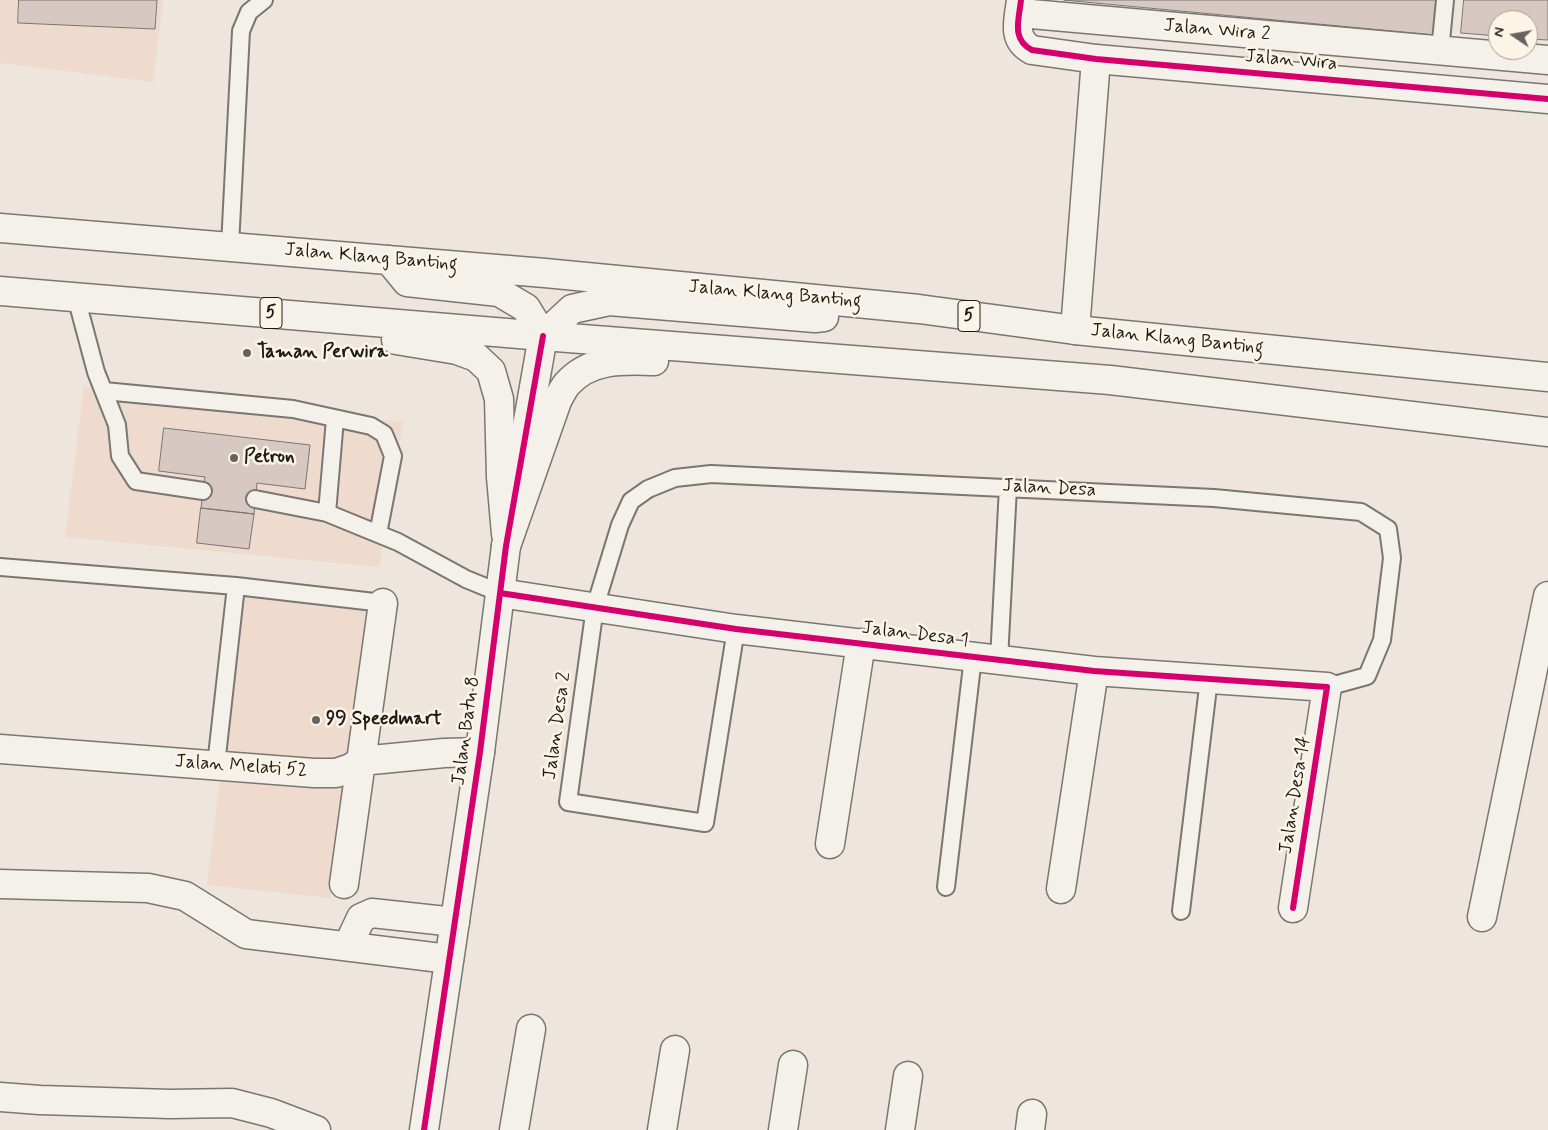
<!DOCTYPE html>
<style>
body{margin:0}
#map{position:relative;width:1548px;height:1130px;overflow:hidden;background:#eee5dd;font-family:Mynerve,sans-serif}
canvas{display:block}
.north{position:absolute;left:1488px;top:10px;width:50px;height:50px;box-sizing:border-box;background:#fcf5e5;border:1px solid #a29e95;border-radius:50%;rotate:282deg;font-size:14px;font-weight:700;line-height:20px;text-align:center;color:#1c1c1c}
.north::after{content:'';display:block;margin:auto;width:18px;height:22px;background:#666260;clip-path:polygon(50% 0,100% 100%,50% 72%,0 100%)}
</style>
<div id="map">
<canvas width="1548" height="1130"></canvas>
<div class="north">N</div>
</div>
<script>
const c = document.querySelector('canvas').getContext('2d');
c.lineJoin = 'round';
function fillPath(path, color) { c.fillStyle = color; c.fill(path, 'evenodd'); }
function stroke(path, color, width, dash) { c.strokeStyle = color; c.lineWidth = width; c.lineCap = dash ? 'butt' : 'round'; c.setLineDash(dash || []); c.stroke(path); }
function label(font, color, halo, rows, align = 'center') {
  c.font = font + ' Mynerve,sans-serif'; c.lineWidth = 5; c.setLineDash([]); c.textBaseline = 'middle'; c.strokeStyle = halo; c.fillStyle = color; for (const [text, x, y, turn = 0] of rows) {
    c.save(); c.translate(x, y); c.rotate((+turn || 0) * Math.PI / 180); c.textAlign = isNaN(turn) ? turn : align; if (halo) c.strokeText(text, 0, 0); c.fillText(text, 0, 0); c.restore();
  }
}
fillPath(new Path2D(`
 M 0,0 L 163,0 L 153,82 L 0,63 Z
 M 84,386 L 403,422 L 379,567 L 65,537 Z
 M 242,594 L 369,608 L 330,898 L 207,885 Z`), '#eedbce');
const building = new Path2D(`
 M 19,0 L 157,0 L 155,29 L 18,23 Z
 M 1064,0 L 1442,0 L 1439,35 Z
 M 1464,0 L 1548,0 L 1548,40 L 1528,39 L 1528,20 L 1498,20 L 1498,36 L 1461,33 Z
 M 164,428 L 310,445 L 305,489 L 257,483 L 254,514 L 201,508 L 205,477 L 159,471 Z
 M 201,508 L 254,514 L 249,549 L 197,543 Z`);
fillPath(building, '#d7c9c2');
stroke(building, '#7a7673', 1);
const service = new Path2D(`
 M 1440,51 L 1445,0
 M 230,246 L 241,31 L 249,12 L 264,0
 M 76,297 L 96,372 L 117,425 L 120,456 L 136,481 L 203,491
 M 104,391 L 293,409 L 371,426 L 384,434 L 393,456 L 378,534
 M 255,499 L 327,513 L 398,542 L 466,579 L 500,593
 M 327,513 L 335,419
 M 0,567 L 236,586 L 383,603
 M 736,629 L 705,823 L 568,802 L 595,607 L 620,525 L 631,501 L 648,489 L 675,478 L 711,474 L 1214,498 L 1361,512 L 1388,529 L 1392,558 L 1382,640 L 1367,676 L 1327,687
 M 999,660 L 1008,487
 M 216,765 L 236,586
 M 946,887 L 973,657
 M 1181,911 L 1209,679`);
const minor = new Path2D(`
 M 1021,0 C 1019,20 1011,39 1032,50 L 1096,59 L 1548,99
 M 1020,13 L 1548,60
 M 1075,330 L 1096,59
 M 500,593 L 736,629 L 1094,671 L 1327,687 L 1293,908
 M 0,749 L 314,773 L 336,773 L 351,768 L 361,761 L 444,753 L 480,752
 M 830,844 L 861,643
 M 0,884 L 148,888 L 185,896 L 246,934 L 449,959
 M 344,884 L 383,603
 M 1061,889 L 1094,671
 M 1482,917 L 1548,596
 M 353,946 L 353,935 L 361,918 L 372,913 L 455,922
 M 0,1097 L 40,1100 L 170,1104 L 232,1103 L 271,1113 L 316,1130
 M 514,1130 L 531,1029
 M 662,1130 L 675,1050
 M 783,1130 L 793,1065
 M 900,1130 L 908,1076
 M 1030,1130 L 1032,1114`);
const tertiary = new Path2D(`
 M 424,1130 L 480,752 L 506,546 L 543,336`);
const trunk = new Path2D(`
 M 0,228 L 545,273 L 919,309 L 1075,330 L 1548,377
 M 389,260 L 407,282 L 499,292 L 526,308 L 543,336
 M 0,291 L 543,336 L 1110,380 L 1548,432
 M 543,336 L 572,309 L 609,301 L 815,318 L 824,317
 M 396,340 L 457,350 L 476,357 L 491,371 L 499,399 L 501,477 L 506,534
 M 506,546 L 557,401 C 560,395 563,389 567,384 C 590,358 623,360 654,361`);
stroke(service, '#7a7673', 20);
stroke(minor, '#7a7673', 31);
stroke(tertiary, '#7a7673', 31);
stroke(trunk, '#7a7673', 31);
stroke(service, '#f4f0ea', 16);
stroke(minor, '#f4f0ea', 28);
stroke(tertiary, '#f4f0ea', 28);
stroke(trunk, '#f4f0ea', 28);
stroke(new Path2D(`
 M 1021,0 C 1019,20 1011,39 1032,50 L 1096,59 L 1548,99
 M 500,593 L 736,629 L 1094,671 L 1327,687 L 1293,908
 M 424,1130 L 480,752 L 506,546 L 543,336`), '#d6006c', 6);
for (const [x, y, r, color] of [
 [247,353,5,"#666260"],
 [234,458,5,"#666260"],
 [316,720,5,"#666260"]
]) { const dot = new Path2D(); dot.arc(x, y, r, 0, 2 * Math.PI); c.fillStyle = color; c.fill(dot); stroke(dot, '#fcf5e5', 2); }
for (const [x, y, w] of [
 [271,313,22],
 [969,316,22]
]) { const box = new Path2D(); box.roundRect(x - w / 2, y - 15.5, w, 31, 4); c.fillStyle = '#fcf5e5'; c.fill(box); stroke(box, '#1c1c1c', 1); }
label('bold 18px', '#1c1c1c', null, [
 ["5",271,313],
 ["5",969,316]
]);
label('19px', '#1c1c1c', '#fcf5e5', [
 ["Jalan Wira 2",1217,31,5],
 ["Jalan Wira",1291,61,5],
 ["Jalan Klang Banting",371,258,5],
 ["Jalan Klang Banting",775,295,5],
 ["Jalan Klang Banting",1177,340,6],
 ["Jalan Desa",1049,489,3],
 ["Jalan Desa 1",915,635,7],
 ["Jalan Desa 2",558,726,-82],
 ["Jalan Batu 8",467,731,-82],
 ["Jalan Melati 52",241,767,4],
 ["Jalan Desa 14",1296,795,-81]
]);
label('bold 19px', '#1c1c1c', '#fcf5e5', [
 ["Taman Perwira",257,353],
 ["Petron",244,458],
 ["99 Speedmart",326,720]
], 'left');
</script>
